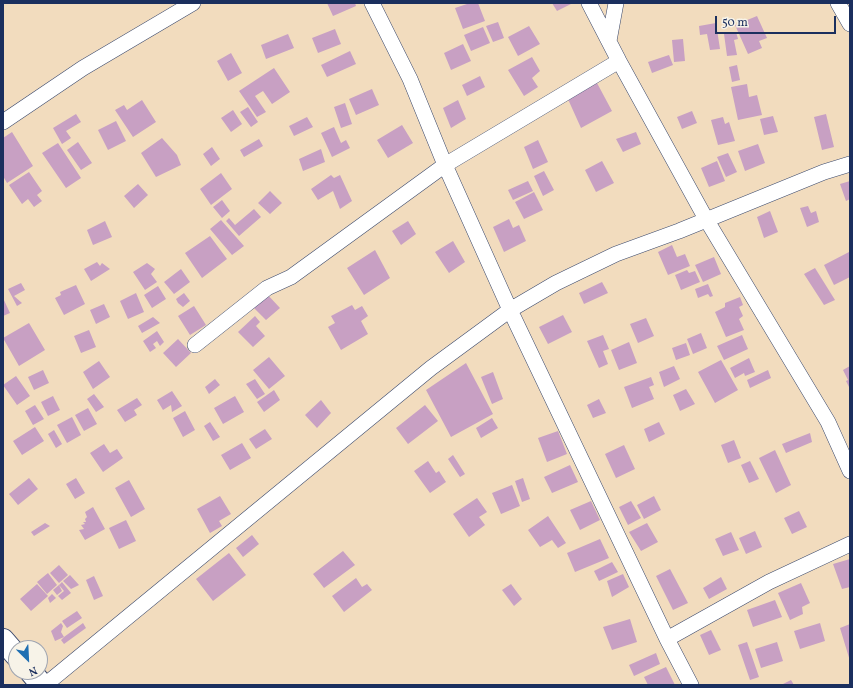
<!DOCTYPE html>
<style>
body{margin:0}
#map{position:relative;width:853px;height:688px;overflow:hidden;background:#f2dcbe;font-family:Vollkorn,serif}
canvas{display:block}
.frame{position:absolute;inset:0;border:4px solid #1b2f5e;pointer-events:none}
.north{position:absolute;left:8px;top:640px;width:40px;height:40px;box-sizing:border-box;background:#f7f3e8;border:1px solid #9fa5b1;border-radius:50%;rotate:156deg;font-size:11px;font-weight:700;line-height:16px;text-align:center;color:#1b2f5e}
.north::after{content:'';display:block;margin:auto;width:14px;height:18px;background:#1f6fb2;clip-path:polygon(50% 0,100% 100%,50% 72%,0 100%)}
.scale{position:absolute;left:715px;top:16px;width:121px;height:18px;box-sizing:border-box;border:2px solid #1b2f5e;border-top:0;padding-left:5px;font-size:12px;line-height:14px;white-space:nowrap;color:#1b2f5e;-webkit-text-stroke:3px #f7f3e8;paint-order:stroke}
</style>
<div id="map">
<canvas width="853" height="688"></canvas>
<div class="frame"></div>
<div class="north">N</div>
<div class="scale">50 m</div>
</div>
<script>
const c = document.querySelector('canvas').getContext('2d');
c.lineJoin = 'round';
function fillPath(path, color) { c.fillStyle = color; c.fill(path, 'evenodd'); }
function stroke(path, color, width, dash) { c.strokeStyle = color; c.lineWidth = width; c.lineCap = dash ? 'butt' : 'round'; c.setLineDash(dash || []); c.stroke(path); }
fillPath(new Path2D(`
 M 327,3 L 355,3 L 356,6 L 333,16 Z
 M 470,3 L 478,3 L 485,21 L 463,29 L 455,8 Z
 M 552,3 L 573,3 L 557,11 Z
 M 757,16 L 767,38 L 759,41 L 762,48 L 748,54 L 735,25 Z
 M 498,22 L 504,38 L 493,42 L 486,26 Z
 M 716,23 L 720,49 L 710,50 L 707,34 L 700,35 L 699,26 Z
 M 529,26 L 540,44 L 518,56 L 508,37 Z
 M 483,27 L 490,43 L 471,51 L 464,35 Z
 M 335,29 L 341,44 L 318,53 L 312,38 Z
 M 736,32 L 738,39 L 734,40 L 737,55 L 727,56 L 724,34 Z
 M 288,34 L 294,48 L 266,59 L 261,45 Z
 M 683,39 L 685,61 L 674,62 L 672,40 Z
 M 463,44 L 471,61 L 451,70 L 444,53 Z
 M 350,51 L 356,64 L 327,77 L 321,65 Z
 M 231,53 L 242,73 L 228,81 L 217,61 Z
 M 669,55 L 673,65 L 652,73 L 648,62 Z
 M 532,57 L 540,71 L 532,78 L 538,87 L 524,96 L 508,70 Z
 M 737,65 L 740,80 L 732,82 L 729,67 Z
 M 274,68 L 290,92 L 272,104 L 263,91 L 255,96 L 266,112 L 257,117 L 239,91 Z
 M 480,76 L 485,87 L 467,96 L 462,85 Z
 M 597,83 L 612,111 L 581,128 L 567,97 Z
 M 747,84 L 749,97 L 757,95 L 762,115 L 738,120 L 731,87 Z
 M 372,89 L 379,105 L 356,115 L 349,99 Z
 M 142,100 L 156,122 L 133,137 L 115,110 L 124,105 L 127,110 Z
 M 458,100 L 466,119 L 451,128 L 443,108 Z
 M 345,103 L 352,124 L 341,128 L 334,107 Z
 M 248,107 L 258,122 L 251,127 L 240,112 Z
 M 233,110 L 242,124 L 231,132 L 221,118 Z
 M 692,111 L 697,123 L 682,129 L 677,117 Z
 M 76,114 L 81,122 L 66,131 L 71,138 L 62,144 L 53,128 Z
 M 826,114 L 834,147 L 822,150 L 814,117 Z
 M 773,116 L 778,132 L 764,135 L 760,119 Z
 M 307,117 L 313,127 L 294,136 L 289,126 Z
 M 723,117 L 725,124 L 729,122 L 735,141 L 718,145 L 711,120 Z
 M 116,121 L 126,141 L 108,150 L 98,130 Z
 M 402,125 L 413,143 L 388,158 L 377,140 Z
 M 334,127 L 341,143 L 346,140 L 350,148 L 332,157 L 321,133 Z
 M 12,132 L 33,166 L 7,183 L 3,176 L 3,138 Z
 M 636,132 L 641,144 L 623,152 L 616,139 Z
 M 162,138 L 177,155 L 181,165 L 156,177 L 141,153 Z
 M 259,139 L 263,146 L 244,157 L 240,150 Z
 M 538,140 L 548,162 L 533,169 L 524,147 Z
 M 78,142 L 92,163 L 81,170 L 67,150 Z
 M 58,143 L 81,178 L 66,188 L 42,153 Z
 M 758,144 L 765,163 L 745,171 L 738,151 Z
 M 212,147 L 220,159 L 211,166 L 203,154 Z
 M 321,149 L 325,162 L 303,171 L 299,159 Z
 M 728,153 L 737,172 L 726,177 L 717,157 Z
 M 602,161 L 614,183 L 596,192 L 585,170 Z
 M 717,161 L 725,181 L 709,187 L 701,168 Z
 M 544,171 L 554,190 L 543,196 L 534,176 Z
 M 29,172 L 42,191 L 37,195 L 42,201 L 34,207 L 28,199 L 22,204 L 9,185 Z
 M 221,173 L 232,189 L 211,205 L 200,189 Z
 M 331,175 L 334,178 L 340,175 L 352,201 L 340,209 L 333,191 L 318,200 L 311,189 Z
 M 528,181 L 533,191 L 513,200 L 508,190 Z
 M 850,181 L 850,199 L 846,201 L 840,184 Z
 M 138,184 L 148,195 L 134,208 L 124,196 Z
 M 270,191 L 282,203 L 270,214 L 258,203 Z
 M 534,192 L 543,210 L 524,219 L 515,202 Z
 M 222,200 L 230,211 L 222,218 L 213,207 Z
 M 808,206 L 811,213 L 816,211 L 819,222 L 807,227 L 800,208 Z
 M 254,209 L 261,217 L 239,236 L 226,221 L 229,218 L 235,225 Z
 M 770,211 L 778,232 L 764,238 L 757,217 Z
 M 509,219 L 513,228 L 519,225 L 526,241 L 504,252 L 493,227 Z
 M 221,220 L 244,246 L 232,255 L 210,229 Z
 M 105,221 L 112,237 L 93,245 L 87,230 Z
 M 408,221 L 416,234 L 401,245 L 392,231 Z
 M 210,236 L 227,259 L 202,278 L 185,253 Z
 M 453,241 L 465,262 L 449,273 L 435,252 Z
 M 672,245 L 677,257 L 685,254 L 690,266 L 668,275 L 658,252 Z
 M 375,250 L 390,278 L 364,295 L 347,268 Z
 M 849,252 L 850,277 L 834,285 L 824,265 Z
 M 714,257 L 721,274 L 703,282 L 695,265 Z
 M 97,262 L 100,266 L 102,263 L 110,269 L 91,281 L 84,269 Z
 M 147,263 L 155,269 L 151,274 L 157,282 L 145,290 L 133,272 Z
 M 815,268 L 835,300 L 824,305 L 804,274 Z
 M 181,269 L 190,282 L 174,294 L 164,282 Z
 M 687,270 L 689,273 L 695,271 L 700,282 L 681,290 L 675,275 Z
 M 602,282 L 608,293 L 584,304 L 579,293 Z
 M 21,283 L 25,290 L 14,296 L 22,303 L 17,306 L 8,289 Z
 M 708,284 L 713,296 L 710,297 L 708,294 L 698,298 L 695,289 Z
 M 76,285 L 85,304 L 64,315 L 55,298 L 61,295 L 60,292 Z
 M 158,286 L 166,299 L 152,308 L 144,295 Z
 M 136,293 L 144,312 L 128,319 L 120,301 Z
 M 184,293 L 190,301 L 183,307 L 178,303 L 176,299 Z
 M 266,293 L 280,308 L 266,320 L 252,306 Z
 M 740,297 L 743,305 L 739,307 L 743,316 L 739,319 L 744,330 L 726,337 L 715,312 L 725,307 L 725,303 Z
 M 3,298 L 10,313 L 3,316 Z
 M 104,304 L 110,317 L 96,324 L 90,310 Z
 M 352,305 L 355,310 L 362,306 L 368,316 L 361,321 L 368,334 L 341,350 L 328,327 L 335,323 L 331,316 Z
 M 194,306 L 206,325 L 190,335 L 178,316 Z
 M 563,315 L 572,332 L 548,344 L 539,327 Z
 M 255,316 L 260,322 L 256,326 L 265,336 L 253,347 L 238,332 Z
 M 153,317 L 160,323 L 142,333 L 138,326 Z
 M 646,318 L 654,336 L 638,343 L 630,324 Z
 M 29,323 L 45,350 L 19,366 L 3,338 Z
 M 89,330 L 96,347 L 81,353 L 74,336 Z
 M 157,331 L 164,342 L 160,346 L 157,341 L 153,344 L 156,348 L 150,352 L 143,341 Z
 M 701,333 L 707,348 L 693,354 L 687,339 Z
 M 603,335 L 609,349 L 603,351 L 608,364 L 599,368 L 587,341 Z
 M 742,335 L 748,349 L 724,360 L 717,346 Z
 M 178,339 L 191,353 L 176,367 L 163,353 Z
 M 629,342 L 637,363 L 619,370 L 611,350 Z
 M 686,343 L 690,355 L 676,360 L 672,348 Z
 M 269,357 L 285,376 L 269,389 L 253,370 Z
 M 749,358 L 755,372 L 745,376 L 744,373 L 735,378 L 730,368 Z
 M 721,360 L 738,390 L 715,403 L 698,372 Z
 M 99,361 L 110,377 L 93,389 L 83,372 Z
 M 466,363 L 493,414 L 451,437 L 426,390 Z
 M 674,366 L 680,379 L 664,387 L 659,372 Z
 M 850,366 L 850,389 L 846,381 L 848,380 L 843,370 Z
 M 43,370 L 49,383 L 34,390 L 28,377 Z
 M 768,370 L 771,378 L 750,388 L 747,380 Z
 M 493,372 L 503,399 L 492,404 L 481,377 Z
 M 16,376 L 30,396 L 17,405 L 3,385 Z
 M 651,377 L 654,385 L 649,387 L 654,399 L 632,408 L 624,387 Z
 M 215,379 L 220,385 L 209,394 L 205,387 Z
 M 255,379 L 265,394 L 257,399 L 246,384 Z
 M 686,389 L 695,404 L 680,411 L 673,395 Z
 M 274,390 L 280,400 L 264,412 L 257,402 Z
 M 172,391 L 182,406 L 172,412 L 171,405 L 163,410 L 157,400 Z
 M 94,394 L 104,407 L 96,412 L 87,399 Z
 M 53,396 L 60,410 L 48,416 L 41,402 Z
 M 235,396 L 244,412 L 223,424 L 214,408 Z
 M 137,398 L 142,405 L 134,410 L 137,415 L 125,422 L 117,410 Z
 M 599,399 L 606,413 L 593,418 L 587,405 Z
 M 321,400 L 331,413 L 317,428 L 305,415 Z
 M 35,405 L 44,419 L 33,425 L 25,411 Z
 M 425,405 L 438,421 L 408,444 L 396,428 Z
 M 88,408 L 97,424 L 84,431 L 75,415 Z
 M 185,411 L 195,430 L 183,437 L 173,418 Z
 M 72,417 L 81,435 L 67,443 L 57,425 Z
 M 492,418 L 498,428 L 481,438 L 476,428 Z
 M 210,422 L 220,437 L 213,441 L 204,426 Z
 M 659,422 L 665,434 L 649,442 L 644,429 Z
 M 35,427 L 44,441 L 22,455 L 13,441 Z
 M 265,429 L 272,439 L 256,449 L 249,439 Z
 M 54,430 L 62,444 L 56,448 L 48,434 Z
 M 558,431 L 567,454 L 547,462 L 538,438 Z
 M 810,433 L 812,442 L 786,453 L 782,444 Z
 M 734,440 L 741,458 L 728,463 L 721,445 Z
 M 242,443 L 251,458 L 230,470 L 221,455 Z
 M 104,444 L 110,453 L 117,449 L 123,458 L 103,472 L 90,453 Z
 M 624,445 L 635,469 L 616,478 L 605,454 Z
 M 775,450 L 791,485 L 776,493 L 759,458 Z
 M 453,455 L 465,474 L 460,477 L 448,459 Z
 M 428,461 L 436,473 L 439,471 L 446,482 L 430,493 L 414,471 Z
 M 750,461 L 759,479 L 749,483 L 741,465 Z
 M 570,465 L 578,482 L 552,493 L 544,477 Z
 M 29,478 L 38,489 L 18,505 L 9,494 Z
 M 76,478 L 85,493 L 75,499 L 66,484 Z
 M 523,478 L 530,499 L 522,502 L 515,481 Z
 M 129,480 L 145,509 L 131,517 L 115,488 Z
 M 512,485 L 520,506 L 501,514 L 492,493 Z
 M 220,496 L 231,514 L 219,521 L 222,526 L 210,533 L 197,509 Z
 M 654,496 L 661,510 L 644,519 L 637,505 Z
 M 477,498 L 487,512 L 479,517 L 485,525 L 469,537 L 453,514 Z
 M 591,501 L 600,520 L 580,530 L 570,510 Z
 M 631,501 L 641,518 L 628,525 L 619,507 Z
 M 93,507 L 105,529 L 85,540 L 79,530 L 84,529 L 81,525 L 85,524 L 83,522 L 86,522 L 85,519 L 87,517 L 85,512 Z
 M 799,511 L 807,527 L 792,534 L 784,518 Z
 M 548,516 L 566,543 L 558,548 L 552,540 L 540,547 L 528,530 Z
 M 126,520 L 136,541 L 119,549 L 109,528 Z
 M 45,523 L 50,526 L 34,536 L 31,532 Z
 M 647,523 L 658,542 L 641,551 L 629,532 Z
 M 755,531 L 762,547 L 746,554 L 739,538 Z
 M 731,532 L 739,550 L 723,556 L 715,539 Z
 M 252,535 L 259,544 L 243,557 L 236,548 Z
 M 600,539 L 609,558 L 575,572 L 567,553 Z
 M 343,551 L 355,565 L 324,588 L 313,574 Z
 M 229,553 L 246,575 L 213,601 L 196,579 Z
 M 850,559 L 850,587 L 842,589 L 833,564 Z
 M 612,562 L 618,572 L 599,581 L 594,571 Z
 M 59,565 L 68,575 L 59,583 L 50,573 Z
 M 670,569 L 688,603 L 673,610 L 656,576 Z
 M 48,573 L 57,585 L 47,594 L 37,582 Z
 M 623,574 L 629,587 L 612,597 L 607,581 Z
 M 70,575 L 79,585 L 71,589 L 63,581 Z
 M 94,576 L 103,596 L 94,600 L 86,580 Z
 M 721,577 L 727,589 L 709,599 L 703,588 Z
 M 356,578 L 362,587 L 367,584 L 372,590 L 344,612 L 332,596 Z
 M 62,582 L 71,593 L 62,600 L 58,596 L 64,591 L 59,585 Z
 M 801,583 L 810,603 L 802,607 L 803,614 L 790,620 L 778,593 Z
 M 37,584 L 48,596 L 31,611 L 20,599 Z
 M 511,584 L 522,599 L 514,606 L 502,590 Z
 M 59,585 L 62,591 L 57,595 L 53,590 Z
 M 52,594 L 56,598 L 50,603 L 48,598 Z
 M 775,600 L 782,617 L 753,627 L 747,610 Z
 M 77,611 L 82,618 L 67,628 L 62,621 Z
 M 630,619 L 637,642 L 612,650 L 603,627 Z
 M 61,623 L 63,626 L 61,632 L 64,637 L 83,623 L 86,628 L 64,644 L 61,640 L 64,637 L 55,641 L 51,631 Z
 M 820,623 L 825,641 L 800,649 L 794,631 Z
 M 850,624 L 850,661 L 840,628 Z
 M 711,630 L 721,650 L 709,655 L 700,635 Z
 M 747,642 L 759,677 L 750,680 L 738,645 Z
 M 777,642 L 783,661 L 761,668 L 755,649 Z
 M 656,653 L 660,664 L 634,676 L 629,665 Z
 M 666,667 L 675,685 L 648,685 L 644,677 Z
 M 791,680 L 794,685 L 781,685 Z`), '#c8a0c3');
const minor = new Path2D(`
 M 589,3 L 619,61 L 706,219 L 828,422 L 850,471
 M 838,3 L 850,24
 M 609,41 L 616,3
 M 619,61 L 445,165 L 510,310 L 667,639 L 691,685
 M 3,122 L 83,68 L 193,3
 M 195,345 L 267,288 L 291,277 L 445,165 L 410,79 L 372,3
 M 667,639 L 769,582 L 850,544
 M 45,685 L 431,368 L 510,310 L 556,283 L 616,254 L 679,231 L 824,172 L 850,164`);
const primary = new Path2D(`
 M 3,640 L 16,655
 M 31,672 L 42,685`);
stroke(minor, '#3b496c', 16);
stroke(primary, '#3b496c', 24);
stroke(minor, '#fff', 15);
stroke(primary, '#fff', 22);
</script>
